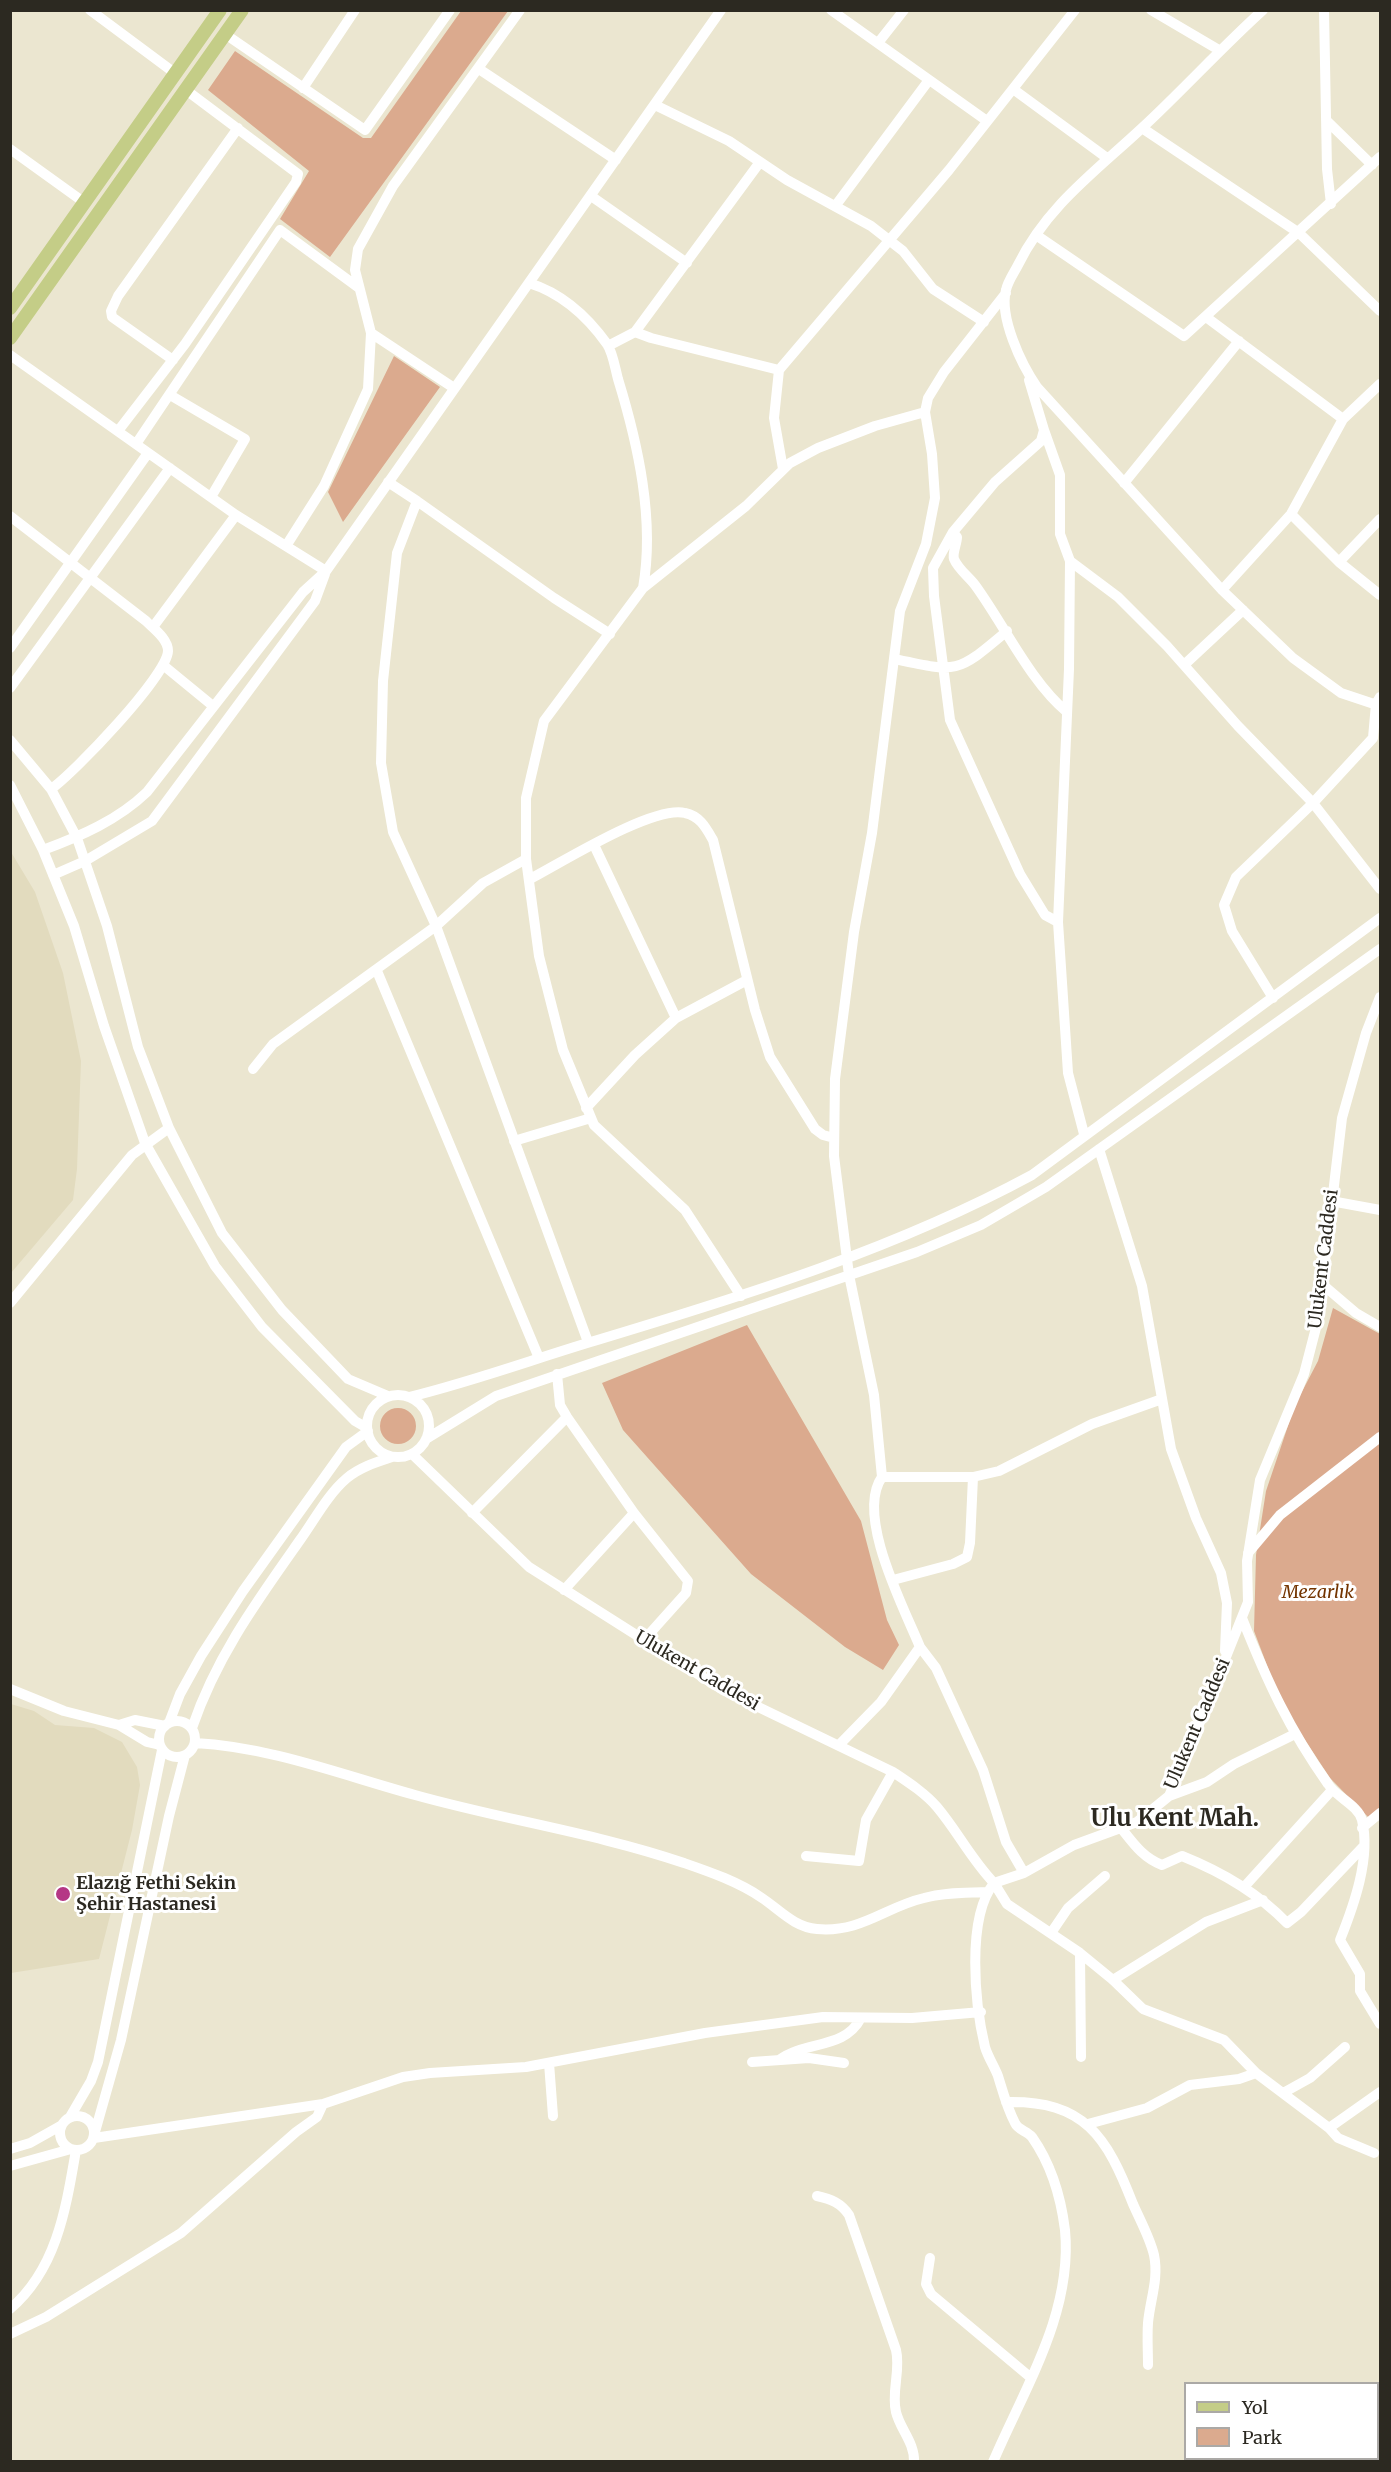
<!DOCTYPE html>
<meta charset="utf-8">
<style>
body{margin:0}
#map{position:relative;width:1391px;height:2472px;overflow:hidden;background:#ebe6d0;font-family:Merriweather,serif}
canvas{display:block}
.frame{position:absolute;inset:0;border:12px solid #2c2921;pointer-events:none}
.legend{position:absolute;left:1184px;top:2382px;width:195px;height:78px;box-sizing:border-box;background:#fff;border:2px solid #aba9a6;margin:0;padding:8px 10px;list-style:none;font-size:18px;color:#2c2921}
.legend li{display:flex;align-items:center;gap:12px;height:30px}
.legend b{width:30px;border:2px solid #aba9a6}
</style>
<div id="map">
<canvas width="1391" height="2472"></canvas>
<div class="frame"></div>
<ul class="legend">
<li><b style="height:8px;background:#c4cd87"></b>Yol</li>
<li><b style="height:16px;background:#dbaa8e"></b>Park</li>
</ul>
</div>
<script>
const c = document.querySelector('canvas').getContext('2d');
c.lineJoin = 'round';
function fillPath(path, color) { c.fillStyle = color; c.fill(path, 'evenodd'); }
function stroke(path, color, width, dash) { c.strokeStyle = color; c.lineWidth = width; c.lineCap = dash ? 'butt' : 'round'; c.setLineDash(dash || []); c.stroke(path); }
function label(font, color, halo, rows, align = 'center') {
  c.font = font + ' Merriweather,serif'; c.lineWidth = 6; c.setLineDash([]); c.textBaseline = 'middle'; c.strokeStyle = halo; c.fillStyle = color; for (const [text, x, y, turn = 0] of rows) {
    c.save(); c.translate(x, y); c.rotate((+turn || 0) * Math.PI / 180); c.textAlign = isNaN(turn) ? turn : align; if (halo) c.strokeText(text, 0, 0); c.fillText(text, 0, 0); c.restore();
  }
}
fillPath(new Path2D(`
 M 11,852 L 35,892 L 63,973 L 81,1061 L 77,1169 L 73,1200 L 11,1273 Z
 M 11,1704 L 34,1711 L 55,1725 L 94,1728 L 122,1742 L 137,1767 L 140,1785 L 132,1830 L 99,1959 L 11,1973 Z`), '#e2dbbe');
fillPath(new Path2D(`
 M 461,11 L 508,11 L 330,257 L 280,219 L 309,171 L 208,90 L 235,51 L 363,138 L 371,138 Z
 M 394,356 L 440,387 L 343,522 L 328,492 Z
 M 1333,1308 L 1380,1334 L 1380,1809 L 1370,1819 L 1330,1778 L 1282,1705 L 1254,1631 L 1256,1555 L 1266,1491 L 1295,1405 L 1318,1361 Z
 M 747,1325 L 861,1521 L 887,1620 L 899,1645 L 883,1670 L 845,1647 L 751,1574 L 623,1430 L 602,1383 Z
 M380 1426a18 18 0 1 1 36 0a18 18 0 1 1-36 0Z`), '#dbaa8e');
stroke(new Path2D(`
 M 90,10 L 176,74
 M 831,10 L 987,121
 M 1151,10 L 1219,50
 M 1263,10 C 1221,48 1183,90 1142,128 C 1096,171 1047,206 1018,265 C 1014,273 1008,281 1006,290 C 999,317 1021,364 1037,387 L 1222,590 L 1293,658 L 1341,693 L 1380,706
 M 1324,10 L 1327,169 L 1331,204
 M 225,34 L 365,130 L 450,10
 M 878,43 L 904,10
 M 479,69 L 616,160
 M 303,88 L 355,10
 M 1013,89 L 1107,158
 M 655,105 L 729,141 L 787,180 L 871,226 L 903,251 L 933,289 L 984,322
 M 1326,120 L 1372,165
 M 1142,128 L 1299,233 L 1380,311
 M 10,149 L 85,203
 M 591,196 L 687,263
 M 836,205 L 929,80
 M 1036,235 L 1184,336 L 1380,157
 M 529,283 C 561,293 587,316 607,344 C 613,353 615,368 618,379 C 638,444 655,520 643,588 L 544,721 L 526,798 L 526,859 L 539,956 L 563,1050 L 594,1125 L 685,1210 L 741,1296
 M 1206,317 L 1343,419
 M 635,332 L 651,338 L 779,370
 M 371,333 L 454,388
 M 608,346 L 635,332 L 760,162
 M 10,355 L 236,515 L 326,571
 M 173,360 L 112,317 L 111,311 L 118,296 L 238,128
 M 1029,380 L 1044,430 L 1041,441 L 995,482 L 953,532 L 933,568 L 934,596 L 950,720 L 1020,874 L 1045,915 L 1058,922
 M 170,395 L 245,439 L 211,497
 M 1044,430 L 1060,475 L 1060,534 L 1070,561 L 1118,597 L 1167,646 L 1238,726 L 1313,803 L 1380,889
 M 118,431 L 185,344 L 296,182 L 298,174 L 186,90
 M 136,444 L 280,230 L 359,288
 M 783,469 L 774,418 L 779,370 L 949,170 L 1075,10
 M 388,482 L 417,501 L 397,553 L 383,681 L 381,763 L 393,832 L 436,926 L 588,1342
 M 1124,483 L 1239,341
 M 417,501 L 554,598 L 610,634
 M 1291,514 L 1339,562 L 1380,595
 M 10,516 L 146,621 C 154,629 168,639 168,651 C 167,676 74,773 51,789
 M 953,532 L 957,537 C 957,544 952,553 954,559 C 958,569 969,577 975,585 C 1003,623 1031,683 1067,712
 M 286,546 L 324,486 L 368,389 L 371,333 L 355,270 L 358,249 L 393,186 L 520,10
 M 1070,561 L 1069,669 L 1058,922 L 1068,1073 L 1084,1134
 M 1339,562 L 1380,519
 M 643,588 L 746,506 L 790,463 L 818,448 L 875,426 L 925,412
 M 1222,590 L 1291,514 L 1343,419 L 1380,384
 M 153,627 L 236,515
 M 10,648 L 148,453
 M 895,659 C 959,673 957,673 1007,631
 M 163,665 L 213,706
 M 1184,665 L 1243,610
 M 10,688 L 170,468
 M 10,740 L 51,789 L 77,838 L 107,926 L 138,1047 L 169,1128 L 222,1233 L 282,1310 L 348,1379 L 388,1396
 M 10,785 L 43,850 L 74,926 L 104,1026 L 145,1143 L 215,1266 L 262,1327 L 355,1421 L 367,1428
 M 594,845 L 676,1018
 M 43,850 C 81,836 118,820 147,792 L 303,592 L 326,571 L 721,10
 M 53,875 L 85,861 L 152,821 L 315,601 L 325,574
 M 530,879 C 561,863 653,805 685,813 C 700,816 706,828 713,840 L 755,1010 L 770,1057 L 815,1129 L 823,1135 L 834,1138
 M 377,971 L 539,1358
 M 1273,998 L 1232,931 L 1224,905 L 1236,877 L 1313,803 L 1373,738 L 1376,704 L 1380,697
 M 253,1069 L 273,1044 L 436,926 L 483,883 L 526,859
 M 586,1108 L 635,1055 L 676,1018 L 747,980
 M 514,1141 L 591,1118
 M 1099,1149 L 1142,1286 L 1171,1449 L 1196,1518 L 1221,1573 L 1227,1603 L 1225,1651
 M 1331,1201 L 1380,1210
 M 1322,1284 L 1356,1313 L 1380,1327
 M 10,1303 L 132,1155 L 169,1128
 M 557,1374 L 560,1405 L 567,1417 L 634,1513 L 688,1581 L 686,1593 L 643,1641
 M367 1426a31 31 0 1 1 62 0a31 31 0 1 1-62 0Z
 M 409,1397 C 475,1381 539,1357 604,1338 C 750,1294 897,1248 1032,1175 L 1380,918
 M 426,1439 L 496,1396 L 917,1252 L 981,1225 L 1046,1187 L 1380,949
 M 412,1454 L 529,1567 L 723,1690 L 893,1772 C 908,1782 925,1793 937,1807 C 958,1832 971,1859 994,1883 L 1024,1873 L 1074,1845 L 1137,1822 L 1169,1796 L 1188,1752 L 1248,1602 L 1247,1561 L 1260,1480 L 1304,1374 L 1318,1320 L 1342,1118 L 1366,1033 L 1380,997
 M 882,1477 L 973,1477 L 999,1471 L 1092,1424 L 1162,1399
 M 472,1513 L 567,1417
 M 1248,1553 L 1280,1515 L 1380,1437
 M 893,1580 L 953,1564 L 967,1557 L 970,1543 L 973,1477
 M 564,1590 L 634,1513
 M 1242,1618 C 1267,1681 1289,1729 1328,1784 C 1336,1797 1358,1805 1362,1820 C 1371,1858 1354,1905 1340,1940 L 1360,1974 L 1360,1991 L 1380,2024
 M 920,1647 L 936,1668 L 983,1770 L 1006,1842 L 1024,1873
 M 10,1689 L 64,1711 L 119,1725 L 147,1742 L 160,1745
 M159 1739a18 18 0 1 1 36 0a18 18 0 1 1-36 0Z
 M 169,1723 L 180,1694 L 201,1656 L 243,1591 L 346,1447 L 368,1431
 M 119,1725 L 135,1720 L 165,1726
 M 192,1728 C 216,1657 257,1601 300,1540 C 315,1519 328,1494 347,1478 C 360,1467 377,1462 392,1457
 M 195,1743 C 271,1747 342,1775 415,1795 C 504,1820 596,1833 684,1863 C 710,1872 739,1882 762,1898 C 780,1910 794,1927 817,1929 C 861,1933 885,1907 924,1898 C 945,1892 966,1893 987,1892
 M 839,1745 L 881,1702 L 920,1647 C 904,1608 855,1515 882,1477 L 874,1395 L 849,1275 L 834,1156 L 835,1079 L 854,932 L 872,833 L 900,611 L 926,544 L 935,498 L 932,454 L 925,412 L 928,398 L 944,372 L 1006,293
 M 1169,1796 L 1207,1782 L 1234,1764 L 1293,1735
 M 1121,1828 C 1133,1843 1143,1858 1162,1865 L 1182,1856 C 1222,1872 1257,1892 1287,1923 L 1301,1912 L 1363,1847
 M 1362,1828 L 1380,1813
 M 806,1856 L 859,1861 L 866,1820 L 893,1772
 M 1245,1886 L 1332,1790
 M 1051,1933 L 1068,1908 L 1105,1876
 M 1080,1953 L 1081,2057
 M 1113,1980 L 1206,1922 L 1263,1900
 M 779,2060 C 806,2040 844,2050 861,2018
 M 752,2062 L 809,2058 L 844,2063
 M 549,2063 L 553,2116
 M 1283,2093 L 1310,2078 L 1345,2047
 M 1006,2102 C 1085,2100 1107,2137 1133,2204 C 1140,2220 1150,2238 1154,2255 C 1159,2279 1150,2300 1148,2323 C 1147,2337 1148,2351 1148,2365
 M60 2133a17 17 0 1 1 34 0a17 17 0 1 1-34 0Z
 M 70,2117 L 91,2081 L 98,2062 L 162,1750
 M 1088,2124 L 1147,2108 L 1190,2085 L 1239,2079 L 1256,2073
 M 1329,2128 L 1338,2138 L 1374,2153
 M 95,2132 L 121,2040 L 169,1816 L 185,1755
 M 94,2138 L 323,2104 L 403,2077 L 430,2073 L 526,2067 L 705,2033 L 823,2017 L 912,2018 L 981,2012
 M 10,2149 L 30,2143 L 62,2125
 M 10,2166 L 71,2149
 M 817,2196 C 831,2199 841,2203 849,2215 L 896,2350 C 901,2370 891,2392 896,2412 C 900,2429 915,2443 914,2462
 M 930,2258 L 926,2284 L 931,2294 L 1030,2377
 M 10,2309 C 57,2269 66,2208 76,2150
 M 10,2334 L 46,2317 L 181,2233 L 296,2132 L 317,2117 L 323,2104
 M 993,2462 C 1024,2389 1073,2313 1065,2230 C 1061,2198 1051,2164 1032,2137 C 1027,2131 1018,2130 1015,2123 C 1007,2108 1003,2092 998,2076 C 994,2066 988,2057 985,2047 C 975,2005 966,1918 994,1883 L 1007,1904 L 1080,1953 L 1113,1980 L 1143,2009 L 1224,2040 L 1256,2073 L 1329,2128 L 1380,2092`), '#fff', 10);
stroke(new Path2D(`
 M 10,308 L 220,10
 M 10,338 L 242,10`), '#c4cd87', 14);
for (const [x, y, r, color] of [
 [63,1894,8,"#b53785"]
]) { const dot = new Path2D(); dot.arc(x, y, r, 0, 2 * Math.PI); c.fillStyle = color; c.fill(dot); stroke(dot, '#fff', 2); }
label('18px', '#2c2921', '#fff', [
 ["Ulukent Caddesi",1324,1259,-83],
 ["Ulukent Caddesi",697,1671,30],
 ["Ulukent Caddesi",1198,1724,-67]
]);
label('italic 18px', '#733400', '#fff', [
 ["Mezarlık",1318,1593]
]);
label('bold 18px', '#2c2921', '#fff', [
 ["Elazığ Fethi Sekin",76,1884],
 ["Şehir Hastanesi",76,1905]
], 'left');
label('bold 24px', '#2c2921', '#fff', [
 ["Ulu Kent Mah.",1175,1819]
]);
</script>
